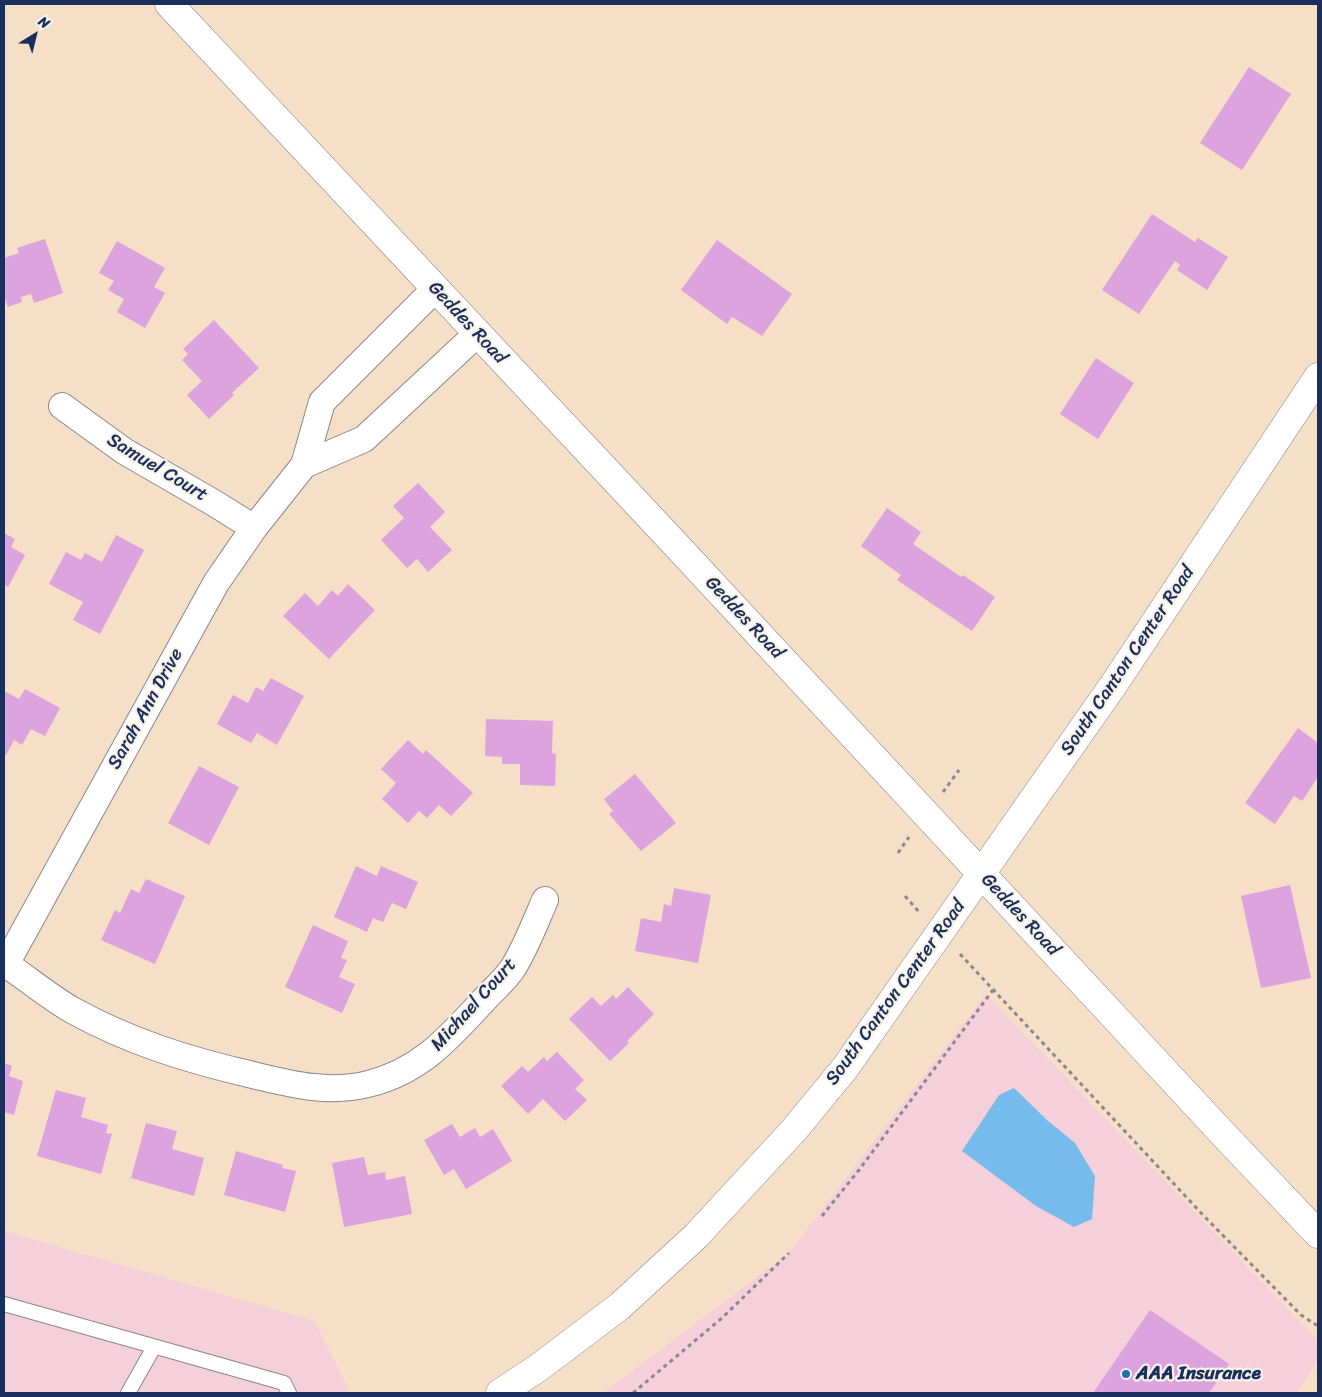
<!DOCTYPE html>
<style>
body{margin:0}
#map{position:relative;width:1322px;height:1397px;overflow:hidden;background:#f5dfc6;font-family:Sriracha,sans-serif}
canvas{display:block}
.frame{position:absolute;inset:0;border:5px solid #1b2f5e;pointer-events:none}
.north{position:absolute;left:10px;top:10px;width:50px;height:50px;-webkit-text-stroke:4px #f7f3e8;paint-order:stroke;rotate:36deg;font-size:14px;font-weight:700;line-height:20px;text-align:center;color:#1b2f5e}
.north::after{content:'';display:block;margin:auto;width:18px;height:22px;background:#1b2f5e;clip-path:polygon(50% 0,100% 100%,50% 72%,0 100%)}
</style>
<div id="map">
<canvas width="1322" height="1397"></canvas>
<div class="frame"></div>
<div class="north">N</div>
</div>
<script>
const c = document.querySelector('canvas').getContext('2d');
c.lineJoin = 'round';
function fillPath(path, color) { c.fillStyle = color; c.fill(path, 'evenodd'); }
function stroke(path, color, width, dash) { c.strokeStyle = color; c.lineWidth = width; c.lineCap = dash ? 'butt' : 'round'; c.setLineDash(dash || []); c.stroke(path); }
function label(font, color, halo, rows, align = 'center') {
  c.font = font + ' Sriracha,sans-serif'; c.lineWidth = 4.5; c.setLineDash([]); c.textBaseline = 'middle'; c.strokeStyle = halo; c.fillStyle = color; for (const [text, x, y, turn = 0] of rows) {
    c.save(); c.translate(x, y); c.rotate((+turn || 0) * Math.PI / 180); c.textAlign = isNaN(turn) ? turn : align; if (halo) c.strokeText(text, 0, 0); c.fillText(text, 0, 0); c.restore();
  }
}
fillPath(new Path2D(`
 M 986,994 L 1318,1341 L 1318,1360 L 1297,1393 L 603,1393 L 789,1253 Z
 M 4,1231 L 315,1321 L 349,1391 L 344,1393 L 4,1393 Z`), '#f5cfd9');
fillPath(new Path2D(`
 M 1014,1088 L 1048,1121 L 1075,1143 L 1095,1176 L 1092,1219 L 1074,1227 L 1036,1206 L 962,1151 L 999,1095 Z`), '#75bbec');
fillPath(new Path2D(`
 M 1249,67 L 1291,94 L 1242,170 L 1200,143 Z
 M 1152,214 L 1195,242 L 1198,238 L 1228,257 L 1207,290 L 1177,270 L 1180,265 L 1175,261 L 1139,314 L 1102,290 Z
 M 45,239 L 63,293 L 34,303 L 31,294 L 21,297 L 22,302 L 8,307 L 4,296 L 4,258 L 19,253 L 17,248 Z
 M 717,240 L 792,294 L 762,336 L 732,317 L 727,324 L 681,290 Z
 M 117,241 L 165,268 L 154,287 L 165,293 L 145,328 L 117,312 L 124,299 L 108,290 L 114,281 L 99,273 Z
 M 214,320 L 259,368 L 232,393 L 234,395 L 209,419 L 187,395 L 202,381 L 182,360 L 188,354 L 183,349 Z
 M 1096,358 L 1134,383 L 1098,439 L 1060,414 Z
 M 418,483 L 445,512 L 430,527 L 452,550 L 428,572 L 417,559 L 407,568 L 381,540 L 404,518 L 393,506 Z
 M 887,508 L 921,532 L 913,544 L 961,577 L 963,575 L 995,597 L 972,631 L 897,580 L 901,575 L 861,546 Z
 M 4,533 L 15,539 L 11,547 L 25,555 L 8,587 L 4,584 Z
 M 116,535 L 144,550 L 100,634 L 73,620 L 83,602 L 49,584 L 66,552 L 81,560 L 85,553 L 102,562 Z
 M 348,584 L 375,610 L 329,659 L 283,616 L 305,593 L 318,606 L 332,590 L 338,596 Z
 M 271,678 L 304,696 L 277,745 L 257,733 L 251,743 L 217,724 L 233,695 L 248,703 L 256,687 L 263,691 Z
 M 25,689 L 60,708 L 45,736 L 31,729 L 22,745 L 14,740 L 6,755 L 4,754 L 4,691 L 19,699 Z
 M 486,719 L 553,721 L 552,753 L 556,754 L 555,786 L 520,785 L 520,764 L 502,764 L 502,757 L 485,756 Z
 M 1298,728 L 1318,743 L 1318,777 L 1302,801 L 1294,796 L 1275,824 L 1245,803 Z
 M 408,740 L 423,754 L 426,750 L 473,793 L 451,816 L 439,805 L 427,818 L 419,811 L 408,823 L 382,799 L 396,783 L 381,769 Z
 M 199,766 L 239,787 L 209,845 L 168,823 Z
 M 635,774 L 676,823 L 641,851 L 609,814 L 613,811 L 604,799 Z
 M 356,866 L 377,876 L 381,866 L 418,882 L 406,909 L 392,903 L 383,922 L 373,918 L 367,932 L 334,917 Z
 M 146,879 L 185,896 L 155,964 L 101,940 L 115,910 L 120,913 L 131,889 L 139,893 Z
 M 1290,885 L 1311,978 L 1261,988 L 1241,896 Z
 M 674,888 L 711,895 L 698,963 L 635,951 L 641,918 L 661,922 L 664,904 L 671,906 Z
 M 313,925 L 348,941 L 341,958 L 347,960 L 339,977 L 355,984 L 342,1013 L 285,987 Z
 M 628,987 L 654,1014 L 627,1041 L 629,1043 L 610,1061 L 569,1019 L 592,997 L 601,1006 L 613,995 L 616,999 Z
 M 557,1052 L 584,1080 L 575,1089 L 587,1100 L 565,1121 L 543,1099 L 528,1114 L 501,1086 L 522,1066 L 528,1072 L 544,1057 L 547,1061 Z
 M 4,1063 L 12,1066 L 9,1076 L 23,1081 L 14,1115 L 4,1112 Z
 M 56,1090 L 86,1098 L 81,1117 L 108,1125 L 106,1133 L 112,1134 L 101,1174 L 37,1156 Z
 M 146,1123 L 177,1131 L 172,1149 L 204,1158 L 194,1196 L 131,1178 Z
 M 452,1124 L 460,1137 L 475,1128 L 480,1137 L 493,1129 L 512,1161 L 466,1189 L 454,1169 L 444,1175 L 424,1140 Z
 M 236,1151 L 283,1165 L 282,1168 L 296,1171 L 285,1212 L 224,1195 Z
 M 364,1157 L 368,1175 L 385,1172 L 386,1180 L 405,1176 L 412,1214 L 344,1227 L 332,1163 Z
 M 1150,1310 L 1229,1364 L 1209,1393 L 1093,1393 Z`), '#dca3de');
const service = new Path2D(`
 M 4,1304 L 284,1383 L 289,1393
 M 128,1393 L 154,1347`);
const minor = new Path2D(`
 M 435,289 L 322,402 L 304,465 L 364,439 L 478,333
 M 62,406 L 124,451 L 214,503 L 254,528
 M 4,963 C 27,978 48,996 72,1010 C 130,1042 188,1060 253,1075 C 291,1084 328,1094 368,1084 C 420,1071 448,1039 482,1002 C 492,991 505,980 513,968 C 526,947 535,923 545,900
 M 6,964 L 216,583 L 254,528 L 304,465`);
const secondary = new Path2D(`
 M 169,4 L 677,546 L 1224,1135 L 1318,1234
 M 500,1393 L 538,1368 L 620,1306 L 696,1236 L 794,1130 L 845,1068 L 1114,684 L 1318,377`);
stroke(service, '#888792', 16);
stroke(minor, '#888792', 28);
stroke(secondary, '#888792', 29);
stroke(new Path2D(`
 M 943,792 L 959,770
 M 898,853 L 909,837
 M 905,896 L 919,912
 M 960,954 L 1202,1214 L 1301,1315 L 1318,1326
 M 822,1216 L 859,1170 L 993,990
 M 633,1393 L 722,1318 L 789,1253`), '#888792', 3, [4, 4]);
stroke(service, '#fff', 14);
stroke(minor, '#fff', 26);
stroke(secondary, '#fff', 28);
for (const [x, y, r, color] of [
 [1126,1374,5,"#1f6fb2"]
]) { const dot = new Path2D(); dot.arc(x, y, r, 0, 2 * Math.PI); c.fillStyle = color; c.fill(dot); stroke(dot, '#f7f3e8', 2); }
label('19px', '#1b2f5e', '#f7f3e8', [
 ["Geddes Road",467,323,47],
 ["Samuel Court",157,468,31],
 ["Geddes Road",744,618,47],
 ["South Canton Center Road",1128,661,-56],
 ["Sarah Ann Drive",146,709,-61],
 ["Geddes Road",1020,915,47],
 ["South Canton Center Road",896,993,-54],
 ["Michael Court",474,1005,-48]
]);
label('bold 19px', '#1b2f5e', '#f7f3e8', [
 ["AAA Insurance",1136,1374]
], 'left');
</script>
